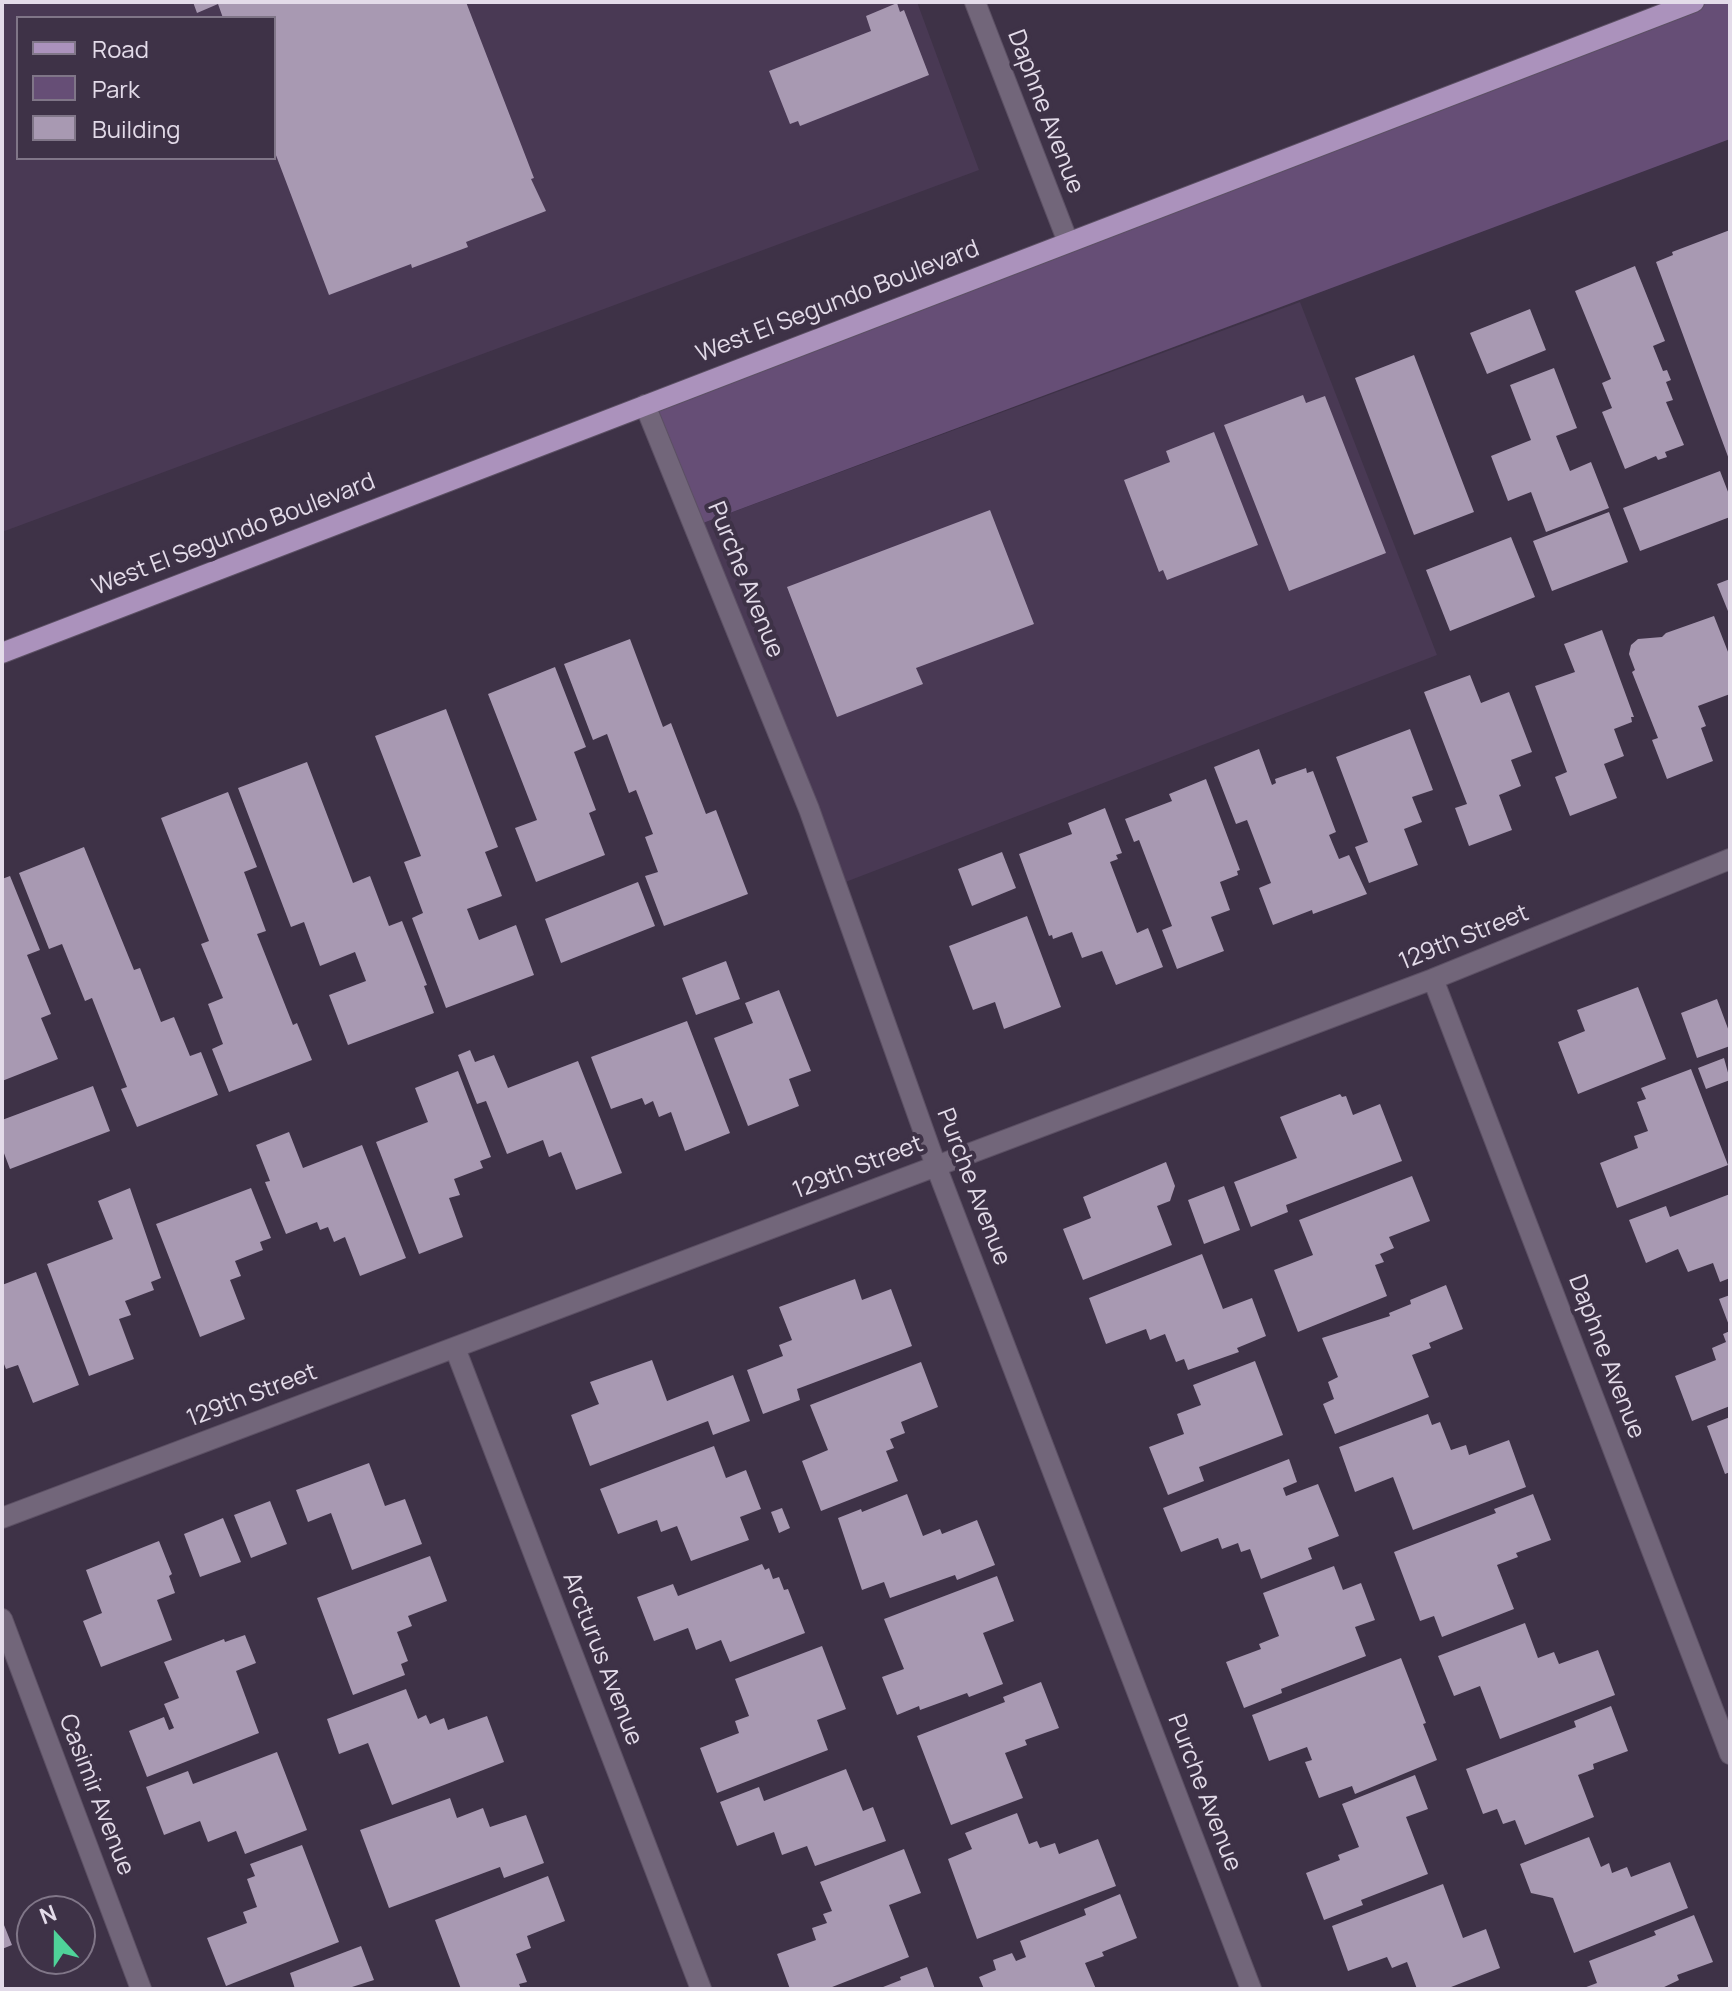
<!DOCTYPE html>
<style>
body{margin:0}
#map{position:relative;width:1732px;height:1991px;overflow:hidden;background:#3e3247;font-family:Manrope,sans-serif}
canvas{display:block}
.frame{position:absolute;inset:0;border:4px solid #e3dbe9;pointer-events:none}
.legend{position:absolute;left:16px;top:16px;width:260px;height:144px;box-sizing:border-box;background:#3e3247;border:2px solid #807688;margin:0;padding:10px 14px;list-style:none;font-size:24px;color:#e3dbe9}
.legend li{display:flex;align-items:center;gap:16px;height:40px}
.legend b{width:40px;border:2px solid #807688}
.north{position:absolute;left:16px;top:1895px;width:80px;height:80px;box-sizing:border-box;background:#3e3247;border:2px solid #807688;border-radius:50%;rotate:339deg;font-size:22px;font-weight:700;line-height:32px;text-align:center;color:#e3dbe9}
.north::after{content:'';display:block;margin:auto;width:28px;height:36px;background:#4fd399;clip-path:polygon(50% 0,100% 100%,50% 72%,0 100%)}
</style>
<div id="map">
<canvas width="1732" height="1991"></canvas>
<div class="frame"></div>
<ul class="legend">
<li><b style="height:10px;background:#ab92bc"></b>Road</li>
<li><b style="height:22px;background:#664e76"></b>Park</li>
<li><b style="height:22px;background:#a899b2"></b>Building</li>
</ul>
<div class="north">N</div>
</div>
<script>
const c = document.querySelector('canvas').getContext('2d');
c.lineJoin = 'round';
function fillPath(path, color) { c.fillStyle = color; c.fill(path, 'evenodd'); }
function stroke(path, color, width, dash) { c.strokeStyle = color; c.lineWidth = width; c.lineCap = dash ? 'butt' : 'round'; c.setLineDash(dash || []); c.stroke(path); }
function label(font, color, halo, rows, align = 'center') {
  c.font = font + ' Manrope,sans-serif'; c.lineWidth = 8; c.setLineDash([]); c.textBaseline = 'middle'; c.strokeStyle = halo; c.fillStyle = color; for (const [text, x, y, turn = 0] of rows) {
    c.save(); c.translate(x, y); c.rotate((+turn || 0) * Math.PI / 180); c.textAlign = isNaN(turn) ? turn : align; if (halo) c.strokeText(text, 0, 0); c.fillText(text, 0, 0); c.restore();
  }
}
fillPath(new Path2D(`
 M 2,2 L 917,2 L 979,170 L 2,532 ZM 18,18 L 274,18 L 274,158 L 18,158 Z
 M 1300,302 L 1437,655 L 835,886 L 695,526 Z`), '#493954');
fillPath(new Path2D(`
 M 1694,2 L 1730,2 L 1730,139 L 695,526 L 645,405 Z`), '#664e76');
fillPath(new Path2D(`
 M 193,2 L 466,2 L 534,178 L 531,179 L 546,211 L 466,242 L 468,247 L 412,268 L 411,264 L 329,295 L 274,150 L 274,18 L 223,18 L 218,4 L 197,13 Z
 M 897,3 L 900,12 L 904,10 L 929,75 L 800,126 L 798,121 L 790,124 L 769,71 L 871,31 L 866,16 Z
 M 1730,230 L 1730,462 L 1656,262 L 1673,255 L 1672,252 Z
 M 1635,266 L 1665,341 L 1653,346 L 1663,371 L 1667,370 L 1671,380 L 1666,382 L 1673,400 L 1666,402 L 1684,445 L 1665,452 L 1667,457 L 1658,460 L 1656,456 L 1625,469 L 1602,412 L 1612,408 L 1602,383 L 1611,379 L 1575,291 Z
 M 1530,309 L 1546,350 L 1487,374 L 1470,333 Z
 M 1414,355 L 1474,512 L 1414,535 L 1355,378 Z
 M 1554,368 L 1577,428 L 1556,436 L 1570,471 L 1591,462 L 1609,508 L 1546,532 L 1531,492 L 1508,501 L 1491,456 L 1531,440 L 1510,385 Z
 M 1303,395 L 1306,403 L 1325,396 L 1386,553 L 1289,591 L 1224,425 Z
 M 1214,432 L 1258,545 L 1167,580 L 1163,570 L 1159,572 L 1124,480 L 1170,462 L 1166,451 Z
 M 1720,471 L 1730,497 L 1730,517 L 1640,551 L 1623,508 Z
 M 990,510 L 1034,624 L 916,668 L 923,684 L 837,717 L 787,587 Z
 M 1609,512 L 1628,562 L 1552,591 L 1533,541 Z
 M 1511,537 L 1535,597 L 1450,631 L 1426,570 Z
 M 1730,579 L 1730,616 L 1717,584 Z
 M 1714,616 L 1730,657 L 1730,694 L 1698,706 L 1706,726 L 1701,728 L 1713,761 L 1667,779 L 1652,740 L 1658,738 L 1632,672 L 1635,670 L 1629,654 L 1631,645 L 1638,639 L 1662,637 L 1666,633 Z
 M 1602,630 L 1634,717 L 1631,717 L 1632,722 L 1614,729 L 1624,756 L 1604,764 L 1617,798 L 1570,816 L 1555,777 L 1567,772 L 1535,686 L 1575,672 L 1564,644 Z
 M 630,639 L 663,727 L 671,723 L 706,814 L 716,810 L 748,894 L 664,926 L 645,876 L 658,872 L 645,837 L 653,834 L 636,790 L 629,793 L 607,734 L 593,740 L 564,664 Z
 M 555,667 L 586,747 L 574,752 L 596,810 L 589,813 L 605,855 L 536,882 L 515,828 L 537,820 L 488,694 Z
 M 1470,675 L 1481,703 L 1509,692 L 1532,752 L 1511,760 L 1521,786 L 1499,795 L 1512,830 L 1469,846 L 1455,808 L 1467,804 L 1424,692 Z
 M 446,709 L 498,847 L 485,852 L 502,896 L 467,909 L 479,940 L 516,925 L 534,975 L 446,1008 L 412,918 L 423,913 L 404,862 L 421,856 L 375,736 Z
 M 1410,729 L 1433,790 L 1412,797 L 1422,822 L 1404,829 L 1418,865 L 1369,883 L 1355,847 L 1368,842 L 1336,757 Z
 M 1259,749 L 1272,785 L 1276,783 L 1275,779 L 1306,768 L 1307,773 L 1313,771 L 1336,832 L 1329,835 L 1339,859 L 1349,855 L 1367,894 L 1313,914 L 1312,910 L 1273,925 L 1259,888 L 1271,883 L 1247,820 L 1236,824 L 1214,767 Z
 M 307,762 L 353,883 L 370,876 L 389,926 L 402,921 L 427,985 L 424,986 L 434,1013 L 348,1045 L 329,995 L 366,981 L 355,952 L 320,966 L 304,922 L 291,927 L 238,788 Z
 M 1206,779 L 1240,870 L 1237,871 L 1238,875 L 1220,882 L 1230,910 L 1211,917 L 1224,951 L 1177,969 L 1162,930 L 1172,926 L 1139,840 L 1134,842 L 1125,819 L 1172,801 L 1169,794 Z
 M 228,792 L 257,867 L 244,872 L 266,931 L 257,934 L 293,1025 L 297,1023 L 312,1060 L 229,1092 L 212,1049 L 223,1044 L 208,1004 L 223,998 L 201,944 L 209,941 L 161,818 Z
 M 1105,808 L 1122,853 L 1116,855 L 1118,859 L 1110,862 L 1137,933 L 1148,928 L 1163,967 L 1116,985 L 1102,951 L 1082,958 L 1072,932 L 1053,939 L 1052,935 L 1049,936 L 1019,854 L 1072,834 L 1068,823 Z
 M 84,847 L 134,970 L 140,968 L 161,1022 L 174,1017 L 190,1056 L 201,1052 L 218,1095 L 137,1127 L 121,1089 L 127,1087 L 92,998 L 85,1001 L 62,944 L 49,949 L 19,873 Z
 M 1002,852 L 1016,888 L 972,906 L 958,869 Z
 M 10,876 L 40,950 L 27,955 L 51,1014 L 41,1018 L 58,1059 L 2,1081 L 2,879 Z
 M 638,882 L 655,926 L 561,963 L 545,919 Z
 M 1027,916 L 1061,1007 L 1004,1029 L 995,1002 L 973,1010 L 949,946 Z
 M 726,961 L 740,999 L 696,1015 L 682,978 Z
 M 1638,987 L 1666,1059 L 1578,1094 L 1558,1042 L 1585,1031 L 1577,1010 Z
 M 779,990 L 811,1071 L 789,1079 L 799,1106 L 748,1126 L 714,1038 L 753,1023 L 745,1003 Z
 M 1717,999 L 1730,1034 L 1730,1046 L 1697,1058 L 1681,1013 Z
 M 687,1021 L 730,1133 L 685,1151 L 671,1112 L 659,1117 L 653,1101 L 645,1105 L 642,1098 L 611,1109 L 591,1057 Z
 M 470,1050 L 475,1062 L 494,1055 L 508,1088 L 578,1061 L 622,1173 L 576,1190 L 561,1152 L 549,1157 L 543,1140 L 507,1154 L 486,1101 L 477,1104 L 458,1055 Z
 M 1724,1058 L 1730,1080 L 1706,1089 L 1698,1068 Z
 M 1691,1069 L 1728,1165 L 1617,1208 L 1600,1163 L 1638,1148 L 1634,1136 L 1648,1131 L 1637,1102 L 1646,1099 L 1641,1088 Z
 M 458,1071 L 491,1157 L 480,1161 L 483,1168 L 454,1179 L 460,1195 L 449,1198 L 463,1237 L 419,1254 L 376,1142 L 428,1122 L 415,1088 Z
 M 93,1086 L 110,1131 L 10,1169 L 2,1148 L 2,1120 Z
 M 1340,1094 L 1342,1097 L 1346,1096 L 1353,1115 L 1380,1104 L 1402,1161 L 1286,1205 L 1288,1212 L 1251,1227 L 1234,1182 L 1297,1158 L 1280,1117 Z
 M 289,1132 L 303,1168 L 362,1145 L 406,1258 L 360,1276 L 345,1237 L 334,1242 L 328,1227 L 320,1230 L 317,1222 L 286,1234 L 265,1182 L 270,1181 L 256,1145 Z
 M 1166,1162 L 1175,1186 L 1170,1201 L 1157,1206 L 1172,1245 L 1083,1280 L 1063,1229 L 1091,1218 L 1083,1197 Z
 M 1412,1176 L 1430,1221 L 1389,1237 L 1394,1248 L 1380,1254 L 1384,1262 L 1375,1265 L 1387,1296 L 1298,1332 L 1274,1270 L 1313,1255 L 1299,1220 Z
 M 1224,1186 L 1240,1230 L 1204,1244 L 1188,1200 Z
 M 130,1188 L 161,1278 L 151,1282 L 154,1290 L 125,1301 L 131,1315 L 119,1319 L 134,1359 L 89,1376 L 47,1264 L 113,1239 L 98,1201 Z
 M 251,1188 L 271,1238 L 260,1242 L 263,1250 L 235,1261 L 241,1276 L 230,1280 L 245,1319 L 200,1337 L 156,1224 Z
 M 1730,1194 L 1730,1278 L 1720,1282 L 1713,1263 L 1688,1272 L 1678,1249 L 1646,1263 L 1629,1220 L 1666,1206 L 1670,1217 Z
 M 1202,1254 L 1223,1309 L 1252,1298 L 1266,1336 L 1237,1348 L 1239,1352 L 1188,1370 L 1184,1359 L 1176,1362 L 1165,1334 L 1150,1340 L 1146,1329 L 1106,1344 L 1089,1298 Z
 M 36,1272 L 79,1385 L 33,1403 L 18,1365 L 6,1369 L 2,1359 L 2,1285 Z
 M 855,1279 L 862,1300 L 891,1289 L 912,1346 L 797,1389 L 800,1400 L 763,1414 L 747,1370 L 783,1356 L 779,1345 L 792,1340 L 779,1307 Z
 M 1446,1285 L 1463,1329 L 1429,1343 L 1431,1348 L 1412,1355 L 1429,1397 L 1335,1434 L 1323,1404 L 1334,1399 L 1328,1382 L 1338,1377 L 1322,1338 L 1390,1316 L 1389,1313 L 1411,1304 L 1410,1300 Z
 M 1730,1295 L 1730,1328 L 1719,1299 Z
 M 1730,1331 L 1730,1406 L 1692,1421 L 1675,1376 L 1716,1360 L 1712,1348 L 1726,1342 L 1723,1334 Z
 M 652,1360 L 667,1401 L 733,1375 L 750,1421 L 713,1435 L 708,1421 L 590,1466 L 571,1415 L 599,1404 L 590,1382 Z
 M 1255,1361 L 1283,1435 L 1199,1467 L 1204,1481 L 1168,1495 L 1149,1447 L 1184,1434 L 1177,1414 L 1201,1405 L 1193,1385 Z
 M 921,1362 L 938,1407 L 901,1422 L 905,1433 L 890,1439 L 894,1448 L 886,1451 L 898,1481 L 821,1511 L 802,1461 L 828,1450 L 810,1405 Z
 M 1428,1414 L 1432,1425 L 1440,1422 L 1451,1450 L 1466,1445 L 1469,1455 L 1509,1440 L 1526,1487 L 1413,1530 L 1393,1477 L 1355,1492 L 1339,1447 Z
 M 1730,1417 L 1730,1472 L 1725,1474 L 1707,1426 Z
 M 714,1446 L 726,1478 L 746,1470 L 761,1509 L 740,1517 L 749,1540 L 691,1561 L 677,1526 L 661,1532 L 657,1520 L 618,1534 L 600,1489 Z
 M 1289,1459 L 1297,1482 L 1283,1488 L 1286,1496 L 1318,1484 L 1339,1536 L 1308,1548 L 1312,1559 L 1261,1579 L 1250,1549 L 1241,1552 L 1238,1543 L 1222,1549 L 1218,1538 L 1181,1552 L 1163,1508 Z
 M 369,1463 L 385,1506 L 405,1499 L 422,1544 L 352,1570 L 331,1513 L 308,1522 L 296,1490 Z
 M 907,1494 L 923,1536 L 940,1529 L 942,1534 L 977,1520 L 995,1565 L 957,1580 L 955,1575 L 890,1598 L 884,1582 L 862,1590 L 838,1518 L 861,1509 L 862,1512 Z
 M 1533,1494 L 1551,1540 L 1516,1553 L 1518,1557 L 1497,1565 L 1514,1609 L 1442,1637 L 1434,1616 L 1420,1621 L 1394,1552 L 1496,1513 L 1494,1509 Z
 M 270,1501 L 287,1544 L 251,1558 L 234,1515 Z
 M 782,1508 L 790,1528 L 779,1533 L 771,1512 Z
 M 223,1518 L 241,1562 L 200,1577 L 184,1534 Z
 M 159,1541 L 172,1574 L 169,1576 L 175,1593 L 157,1600 L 172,1640 L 101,1667 L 83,1621 L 102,1613 L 86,1570 Z
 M 430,1556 L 447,1601 L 408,1616 L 412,1626 L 397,1632 L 408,1661 L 401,1664 L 405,1675 L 353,1695 L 317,1598 Z
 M 762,1564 L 765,1570 L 769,1568 L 773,1579 L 779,1577 L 784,1590 L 788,1589 L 805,1633 L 730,1662 L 721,1640 L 696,1650 L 688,1628 L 654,1641 L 637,1597 L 673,1584 L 678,1596 Z
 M 1334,1566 L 1343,1590 L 1361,1583 L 1375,1620 L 1355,1627 L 1366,1656 L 1281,1689 L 1282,1693 L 1244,1708 L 1226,1662 L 1261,1649 L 1259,1644 L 1279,1636 L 1263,1593 Z
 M 997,1576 L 1014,1621 L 983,1633 L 1003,1684 L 969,1697 L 967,1693 L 920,1710 L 919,1706 L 897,1715 L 882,1677 L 904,1669 L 884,1619 Z
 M 1525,1623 L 1538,1658 L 1554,1652 L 1559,1664 L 1598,1650 L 1615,1695 L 1500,1739 L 1480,1686 L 1454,1696 L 1438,1656 Z
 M 245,1635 L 256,1663 L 236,1671 L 259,1733 L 147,1777 L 129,1731 L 164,1717 L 169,1730 L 174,1728 L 164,1704 L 179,1698 L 164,1662 L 224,1639 L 225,1642 Z
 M 822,1646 L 846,1709 L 817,1720 L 828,1750 L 717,1793 L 700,1748 L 739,1733 L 735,1721 L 749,1716 L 735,1679 Z
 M 1401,1658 L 1426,1723 L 1423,1724 L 1437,1760 L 1355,1794 L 1352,1786 L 1319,1798 L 1305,1762 L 1312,1760 L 1307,1747 L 1269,1761 L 1252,1715 Z
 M 1041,1682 L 1059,1728 L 1025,1740 L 1027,1745 L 1005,1753 L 1023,1798 L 951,1825 L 917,1736 L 1005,1702 L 1003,1697 Z
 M 406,1689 L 418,1719 L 426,1715 L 430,1724 L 444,1718 L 448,1730 L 487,1716 L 504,1762 L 392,1805 L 368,1743 L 339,1754 L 327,1719 Z
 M 1611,1706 L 1628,1751 L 1593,1764 L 1594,1769 L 1578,1775 L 1594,1817 L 1525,1845 L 1515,1820 L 1503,1824 L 1497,1809 L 1483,1814 L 1466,1769 L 1576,1727 L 1574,1721 Z
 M 277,1752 L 307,1830 L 245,1854 L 236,1831 L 208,1842 L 200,1821 L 164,1835 L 146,1787 L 188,1771 L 193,1784 Z
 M 846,1769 L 863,1811 L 873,1807 L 886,1841 L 815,1866 L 807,1846 L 782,1855 L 774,1832 L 737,1846 L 720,1802 L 759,1787 L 764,1801 Z
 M 1415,1775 L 1428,1809 L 1406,1817 L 1428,1874 L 1361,1900 L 1363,1905 L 1324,1920 L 1306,1873 L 1340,1860 L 1338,1855 L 1359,1847 L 1342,1804 Z
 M 450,1798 L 457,1818 L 483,1808 L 490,1827 L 526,1815 L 544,1863 L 504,1878 L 500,1867 L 389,1908 L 360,1830 Z
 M 1017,1813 L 1029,1844 L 1037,1841 L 1040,1848 L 1055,1843 L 1059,1854 L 1098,1839 L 1116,1886 L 977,1939 L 948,1859 L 972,1849 L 965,1833 Z
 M 1589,1837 L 1601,1867 L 1609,1863 L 1612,1873 L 1627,1867 L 1631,1877 L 1670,1862 L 1688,1908 L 1574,1953 L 1553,1898 L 1531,1893 L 1520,1864 Z
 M 302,1845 L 339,1942 L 226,1986 L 207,1938 L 247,1923 L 243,1912 L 257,1907 L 247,1879 L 255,1876 L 250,1864 Z
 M 904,1849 L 921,1893 L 889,1905 L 909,1957 L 827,1989 L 790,1989 L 777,1954 L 816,1940 L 812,1928 L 827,1923 L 823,1914 L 832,1911 L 820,1882 Z
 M 548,1876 L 565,1921 L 527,1936 L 531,1948 L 516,1954 L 527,1982 L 519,1984 L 521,1989 L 461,1989 L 435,1920 Z
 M 1443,1884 L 1463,1938 L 1486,1929 L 1500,1968 L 1446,1989 L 1417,1989 L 1407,1962 L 1392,1968 L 1387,1957 L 1348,1971 L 1332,1926 Z
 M 1120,1894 L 1137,1938 L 1102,1952 L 1104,1956 L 1085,1963 L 1096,1989 L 984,1989 L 979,1977 L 996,1970 L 993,1960 L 1012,1953 L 1016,1961 L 1026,1957 L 1020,1941 L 1086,1915 L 1084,1909 Z
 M 1694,1915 L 1713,1962 L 1677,1975 L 1679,1980 L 1660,1989 L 1581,1989 L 1597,1983 L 1589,1961 L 1656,1935 L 1654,1931 Z
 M 2,1920 L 12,1945 L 2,1949 Z
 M 361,1946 L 374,1980 L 352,1987 L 353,1989 L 295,1989 L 290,1973 Z
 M 927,1967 L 935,1989 L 878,1989 L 901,1980 L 900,1977 Z`), '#a899b2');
const street = new Path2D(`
 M 975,2 L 1068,242
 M 645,405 L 809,809 L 936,1166 L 1251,1989
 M 1433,979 L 1730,1754
 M 455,1348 L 701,1989
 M 2,1518 L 1433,979 L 1730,859
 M 2,1619 L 141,1989`);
const primary = new Path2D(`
 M 2,653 L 1694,2`);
stroke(street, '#5c5064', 22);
stroke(primary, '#5c5064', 22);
stroke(street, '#72667a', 20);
stroke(primary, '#ab92bc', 20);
label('24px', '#e3dbe9', '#3e3247', [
 ["Daphne Avenue",1045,112,69],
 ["West El Segundo Boulevard",838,302,-21],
 ["West El Segundo Boulevard",234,535,-21],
 ["Purche Avenue",745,580,68],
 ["129th Street",1464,938,-22],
 ["129th Street",858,1168,-21],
 ["Purche Avenue",973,1187,69],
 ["Daphne Avenue",1606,1357,69],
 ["129th Street",252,1396,-21],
 ["Arcturus Avenue",602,1659,69],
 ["Purche Avenue",1204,1793,69],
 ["Casimir Avenue",96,1795,69]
]);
</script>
